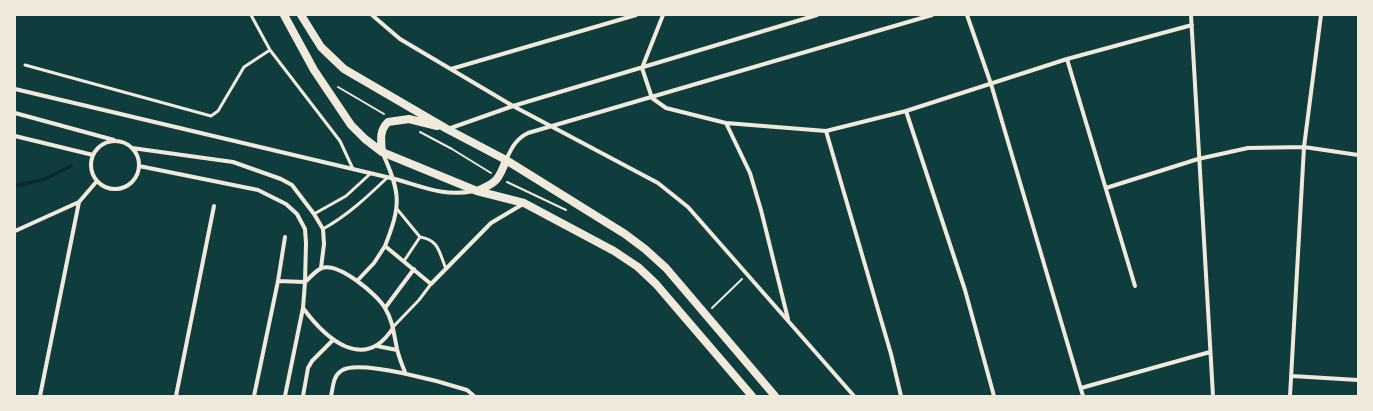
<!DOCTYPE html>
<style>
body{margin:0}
#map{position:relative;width:1373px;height:411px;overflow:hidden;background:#0f3d3e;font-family:"DejaVu Sans",sans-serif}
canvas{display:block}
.frame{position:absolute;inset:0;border:16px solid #f1e9da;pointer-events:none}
</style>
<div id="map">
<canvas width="1373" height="411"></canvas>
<div class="frame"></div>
</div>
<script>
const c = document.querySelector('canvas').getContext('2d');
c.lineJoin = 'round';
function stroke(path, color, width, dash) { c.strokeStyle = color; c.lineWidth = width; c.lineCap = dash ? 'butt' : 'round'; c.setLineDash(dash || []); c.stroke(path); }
stroke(new Path2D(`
 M 15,186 L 45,179 L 71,166`), '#0a2a2b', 3.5);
stroke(new Path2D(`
 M 338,87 L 384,114
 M 420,132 L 452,149 L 491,173
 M 507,182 L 566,210
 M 712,308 L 742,279`), '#f1e9da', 2);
stroke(new Path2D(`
 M 251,15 L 270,50 L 340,141 L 353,169
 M 25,65 L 211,116 L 218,111 L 244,67 L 270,50
 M 397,209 L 420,237 C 439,240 439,252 446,269
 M 314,214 L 346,196 L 370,174
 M 323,229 C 348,215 367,197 388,177
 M 404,261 L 420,237
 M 393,327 L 419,300 L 431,284`), '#f1e9da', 3);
stroke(new Path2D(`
 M 372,15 L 400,39 L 513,106 L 658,183 L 688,207 L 854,396
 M 967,15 L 991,84 L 1083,396
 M 1191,15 L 1213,396
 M 1067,59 L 1135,286
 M 642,68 L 652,98 L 666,108 L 726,123 L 826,131 L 906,111 L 1067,59 L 1192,25
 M 642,68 L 663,15
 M 451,69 L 636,15
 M 15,89 L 395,179 C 423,187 444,197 474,191
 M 906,111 L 965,290 L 994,396
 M 15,113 L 114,140
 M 726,123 L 750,173 L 761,210 L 788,319
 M 448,129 L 513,106 L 817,15
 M 826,131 L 891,354 L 901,396
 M 15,136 L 93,155
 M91 165a24 24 0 1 1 48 0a24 24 0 1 1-48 0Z
 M 132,148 L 233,162 L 281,179 L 292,185 L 314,214 L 323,229 L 324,244 L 321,268
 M 383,154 C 401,194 401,205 385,246 L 431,284 L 491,223 L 523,204
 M 506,160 C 512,147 516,139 528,133 L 932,15
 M 139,166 L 258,190 L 286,204 L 297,214 L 305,229 L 306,243 L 305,282 L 278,281
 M 1106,188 L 1198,159 L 1248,148 L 1304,147 L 1358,155
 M 15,231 L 79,202
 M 357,281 L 374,263 L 385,246
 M 303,308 C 326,339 364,373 393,328
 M 385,308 L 414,269
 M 377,346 L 397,350
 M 1292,376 L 1358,380
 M 1081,388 L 1210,352
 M 40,396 L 79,202 L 97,181
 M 176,396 L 214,206
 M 254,396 L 278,281 L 285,237
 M 285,396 L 303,308 L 305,282 C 310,278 316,270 322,268 C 338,262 377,294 385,308 C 393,321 394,335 397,349 C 399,357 402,365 405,372
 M 303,396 L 308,368 L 312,361 L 333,340
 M 331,396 C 333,388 333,376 341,371 C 358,358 445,383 467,390 L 474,396
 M 1290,396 L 1304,147 L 1321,15`), '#f1e9da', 4);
stroke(new Path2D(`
 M 284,15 L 314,70 L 351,125 L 365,139 L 382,152 L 477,191 L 524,203 L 614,251 L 638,267 L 656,284 L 752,396
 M 301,15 L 321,47 L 344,69 L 447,129 L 506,160 L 625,234 L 645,249 L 666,268 L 775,396
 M 382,152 C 381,140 379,131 388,122 L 409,119 L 437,126
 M 477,191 C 496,183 499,180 506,160`), '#f1e9da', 8);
</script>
